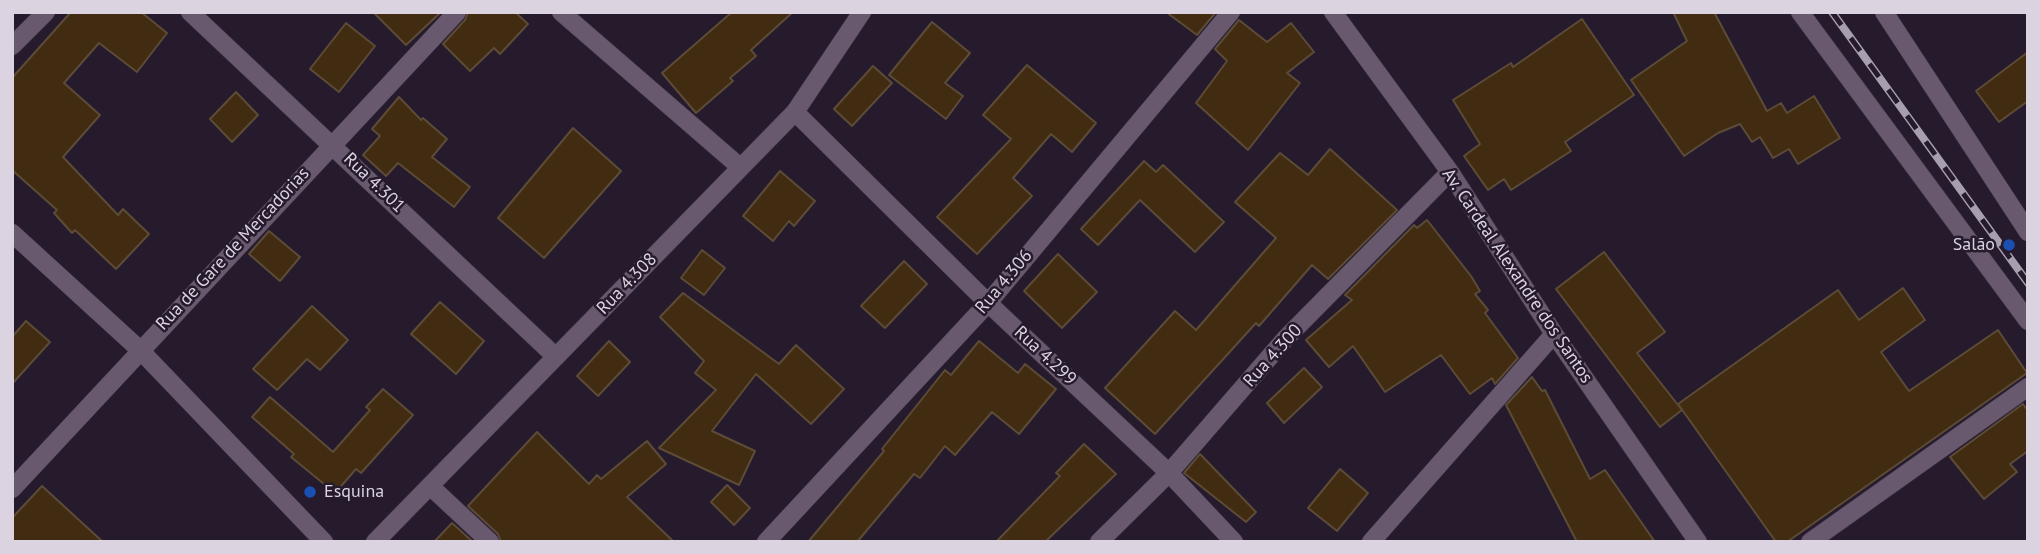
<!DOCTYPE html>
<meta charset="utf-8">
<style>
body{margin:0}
#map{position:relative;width:2040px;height:554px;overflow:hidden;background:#261a2d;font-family:"PT Sans",sans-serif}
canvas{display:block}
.frame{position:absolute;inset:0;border:14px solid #dbd3e0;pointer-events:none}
</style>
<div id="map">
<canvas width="2040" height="554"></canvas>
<div class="frame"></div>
</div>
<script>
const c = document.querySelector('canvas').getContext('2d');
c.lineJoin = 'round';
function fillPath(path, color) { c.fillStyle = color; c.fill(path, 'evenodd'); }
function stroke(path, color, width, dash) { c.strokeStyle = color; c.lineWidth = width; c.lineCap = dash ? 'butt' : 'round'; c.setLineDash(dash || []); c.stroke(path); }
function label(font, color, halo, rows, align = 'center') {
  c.font = font + ' "PT Sans",sans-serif'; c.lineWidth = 5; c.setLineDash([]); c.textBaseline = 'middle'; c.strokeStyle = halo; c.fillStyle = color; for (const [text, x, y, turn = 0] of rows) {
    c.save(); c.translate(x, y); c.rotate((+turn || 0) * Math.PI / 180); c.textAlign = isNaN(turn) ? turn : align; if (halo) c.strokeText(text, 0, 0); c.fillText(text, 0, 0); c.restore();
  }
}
const building = new Path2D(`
 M 71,12 L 141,12 L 167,33 L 137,72 L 99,43 L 64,83 L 100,115 L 63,157 L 118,215 L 123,209 L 149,234 L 116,269 L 75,230 L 72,233 L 54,213 L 57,210 L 12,170 L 12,78 Z
 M 373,12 L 441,12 L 406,45 Z
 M 468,12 L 515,12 L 528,24 L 500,54 L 494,48 L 470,71 L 443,44 L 465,20 Z
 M 732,12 L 793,12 L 751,50 L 756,56 L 730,78 L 733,81 L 696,113 L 662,73 Z
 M 1166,12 L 1216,12 L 1197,35 Z
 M 1673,12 L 1714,12 L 1767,111 L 1781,103 L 1787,113 L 1814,96 L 1840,138 L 1798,164 L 1789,149 L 1773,158 L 1760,137 L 1752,142 L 1740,124 L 1718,133 L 1684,156 L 1631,80 L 1687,41 Z
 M 1582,19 L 1634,95 L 1565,142 L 1571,151 L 1511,190 L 1504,179 L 1488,190 L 1464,156 L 1480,144 L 1453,100 L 1511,63 L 1513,67 Z
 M 1239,20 L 1267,42 L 1291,23 L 1314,52 L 1287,73 L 1300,83 L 1248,150 L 1196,103 L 1227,61 L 1215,49 Z
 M 932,22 L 970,53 L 945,83 L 963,96 L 946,119 L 889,75 Z
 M 346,23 L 375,46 L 339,92 L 310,69 Z
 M 2028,52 L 2028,101 L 1999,122 L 1976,91 Z
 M 1027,65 L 1096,123 L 1072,152 L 1051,134 L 1013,178 L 1032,196 L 977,254 L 937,217 L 1011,139 L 983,115 Z
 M 873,66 L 892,83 L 852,126 L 834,109 Z
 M 236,92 L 258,115 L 232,142 L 210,119 Z
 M 399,97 L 421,120 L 423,118 L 447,139 L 432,157 L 470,187 L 454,207 L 398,163 L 386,176 L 363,155 L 380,136 L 372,129 Z
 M 573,128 L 621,171 L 544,258 L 498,218 Z
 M 1330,149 L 1397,210 L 1328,279 L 1312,265 L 1259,326 L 1256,323 L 1155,434 L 1105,388 L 1175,311 L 1196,330 L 1276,238 L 1235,202 L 1280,153 L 1308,175 Z
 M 1144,161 L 1156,172 L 1163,165 L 1224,222 L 1195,252 L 1140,200 L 1098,245 L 1081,229 Z
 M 780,171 L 815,201 L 794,226 L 789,221 L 773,241 L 743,216 Z
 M 1427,220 L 1471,276 L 1480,291 L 1475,294 L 1488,310 L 1485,313 L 1518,358 L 1495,384 L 1492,378 L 1470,394 L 1441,355 L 1385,392 L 1353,346 L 1329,367 L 1306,340 L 1352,300 L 1345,295 L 1414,225 L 1417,228 Z
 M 269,231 L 300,257 L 280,281 L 249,254 Z
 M 702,250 L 725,268 L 704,295 L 681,278 Z
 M 1604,252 L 1665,332 L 1637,353 L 1682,410 L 1660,427 L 1556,289 Z
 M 1058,254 L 1097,292 L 1062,328 L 1024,291 Z
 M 904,261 L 927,284 L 885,328 L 861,306 Z
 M 1903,288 L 1925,320 L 1881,352 L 1909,391 L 1998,330 L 2027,373 L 1787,542 L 1776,542 L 1678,404 L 1838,290 L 1859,320 Z
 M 683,293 L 779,364 L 796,345 L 844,389 L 811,424 L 756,374 L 712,431 L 755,451 L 739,485 L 659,448 L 716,390 L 695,373 L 704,361 L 660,317 Z
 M 440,302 L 484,341 L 456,374 L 411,334 Z
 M 312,306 L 348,340 L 320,370 L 307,359 L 277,390 L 253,369 Z
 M 26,321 L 50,342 L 12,384 L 12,337 Z
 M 609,341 L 630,362 L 598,396 L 577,376 Z
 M 979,341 L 1018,373 L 1025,364 L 1056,389 L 1019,434 L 992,412 L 955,455 L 945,446 L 920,478 L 914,474 L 857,542 L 808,542 L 884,451 L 882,449 L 945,370 L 951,375 Z
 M 1304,368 L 1322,387 L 1284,423 L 1267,403 Z
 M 1532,377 L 1542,391 L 1545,390 L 1590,479 L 1605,470 L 1655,542 L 1577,542 L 1506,405 Z
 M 383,389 L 413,415 L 361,473 L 356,469 L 335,493 L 291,457 L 294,454 L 252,417 L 270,397 L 333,452 L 370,410 L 366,407 Z
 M 2023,404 L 2028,411 L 2028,451 L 2010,464 L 2017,472 L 1984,499 L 1950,457 Z
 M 537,432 L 589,484 L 597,475 L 601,479 L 647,441 L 666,464 L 627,497 L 674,542 L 501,542 L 498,534 L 468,506 Z
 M 1084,444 L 1116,474 L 1045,542 L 996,542 L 1060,476 L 1056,473 Z
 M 1200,454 L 1256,512 L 1246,522 L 1184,473 Z
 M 1340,469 L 1368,493 L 1337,531 L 1308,508 Z
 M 727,485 L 750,508 L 734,525 L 711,502 Z
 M 42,486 L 103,542 L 12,542 L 12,518 Z
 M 452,523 L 473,542 L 434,542 Z`);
fillPath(building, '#412c11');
stroke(building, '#5c4b37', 2);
const minor = new Path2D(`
 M 190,12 L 556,357
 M 561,12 L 740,167
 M 1333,12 L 1450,172 L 1554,334 L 1698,542
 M 1800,12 L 2028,321
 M 1884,12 L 2028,232
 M 12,46 L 46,12
 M 795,112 L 988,303 L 1169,473 L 1234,542
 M 12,233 L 139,349 L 324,542
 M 430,486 L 490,542
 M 12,489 L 457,12
 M 375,542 L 795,112 L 862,12
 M 766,542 L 988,303 L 1231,12
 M 1099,542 L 1169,473 L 1286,338 L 1450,172
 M 1371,542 L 1554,334
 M 1810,542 L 2028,387`);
stroke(minor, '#403646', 19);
stroke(minor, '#68596f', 18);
const rail = new Path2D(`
 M 1832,12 L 2028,283`);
stroke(rail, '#a89fae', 8);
stroke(rail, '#261a2d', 5, [16]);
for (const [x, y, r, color] of [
 [2009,245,7,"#1a4fb4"],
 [310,492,7,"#1a4fb4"]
]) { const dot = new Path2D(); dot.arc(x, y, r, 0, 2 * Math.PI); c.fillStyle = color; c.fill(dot); stroke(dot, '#261a2d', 2.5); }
label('18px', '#dbd3e0', '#261a2d', [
 ["Rua 4.301",374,183,44],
 ["Rua de Gare de Mercadorias",233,249,-47],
 ["Av. Cardeal Alexandre dos Santos",1517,276,56],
 ["Rua 4.306",1004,282,-50],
 ["Rua 4.308",627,284,-46],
 ["Rua 4.299",1045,356,43],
 ["Rua 4.300",1273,356,-48]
]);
label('18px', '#dbd3e0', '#261a2d', [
 ["Salão",1995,245],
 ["Esquina",324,492,"left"]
], 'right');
</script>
